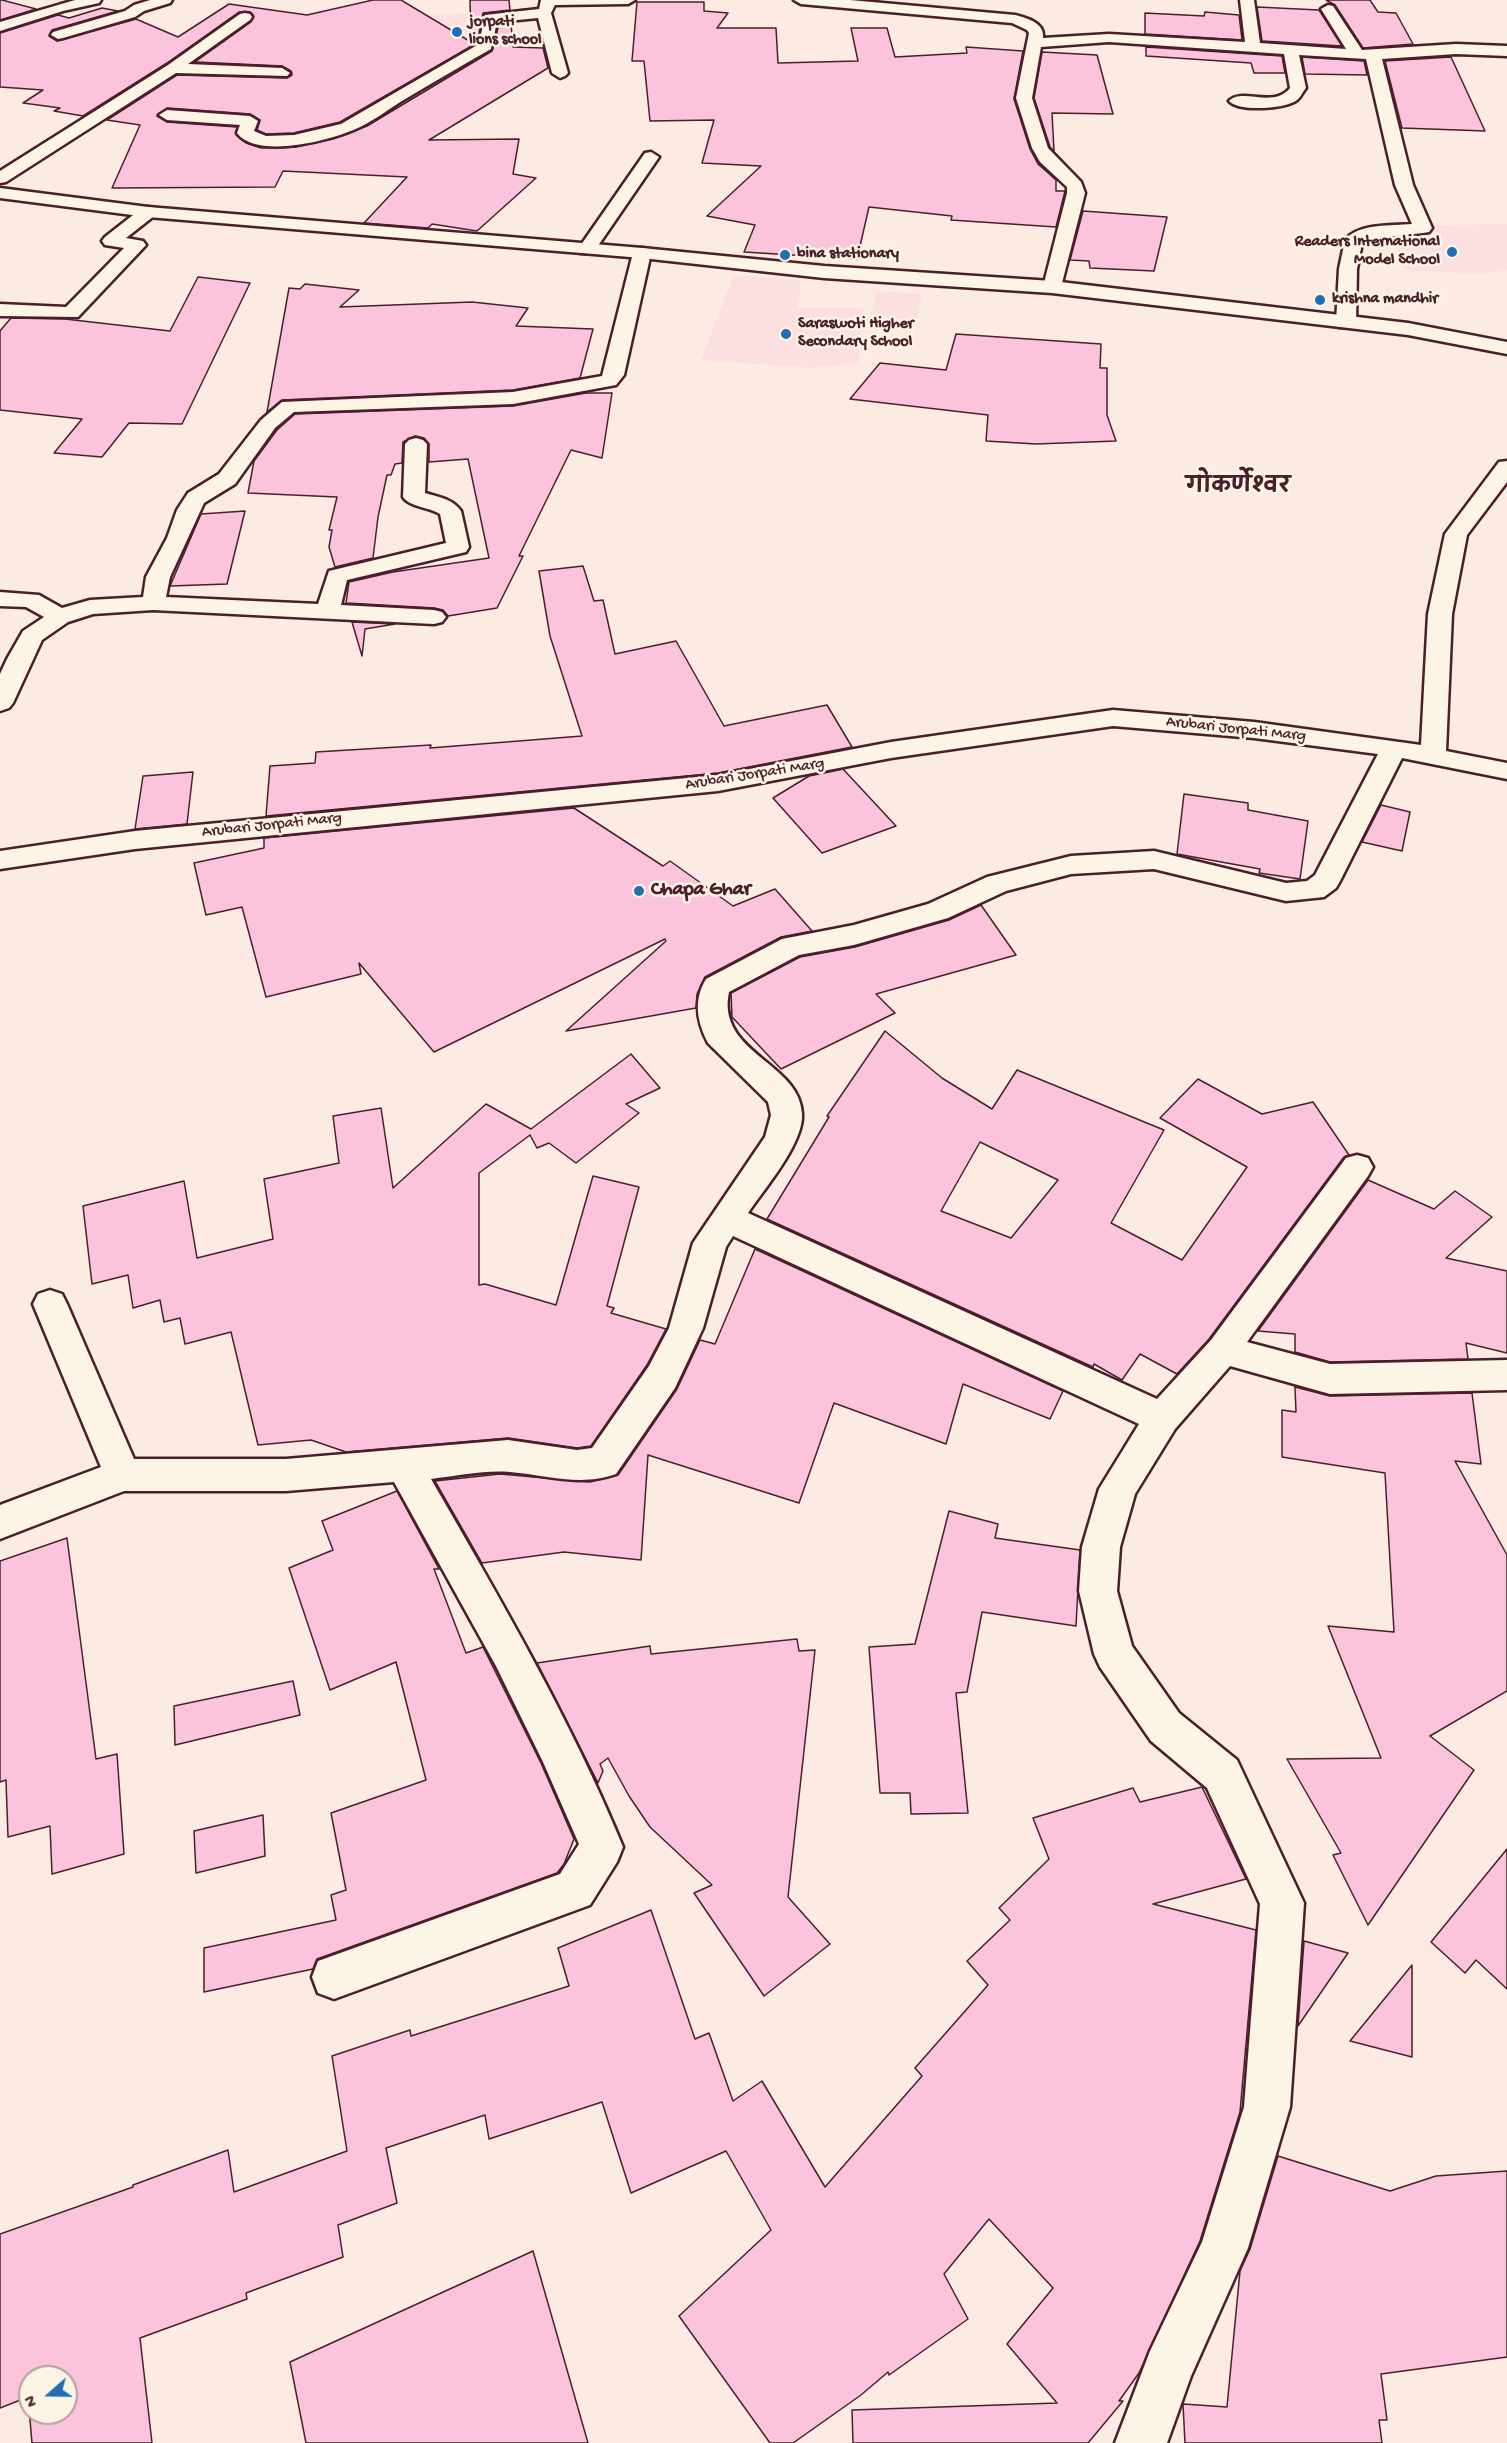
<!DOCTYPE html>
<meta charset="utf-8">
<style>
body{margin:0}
#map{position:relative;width:1507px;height:2443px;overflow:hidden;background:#fcebe3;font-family:"Gochi Hand",sans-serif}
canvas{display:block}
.north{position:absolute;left:18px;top:2365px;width:60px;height:60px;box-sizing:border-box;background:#fcf5e5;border:2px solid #b59f9b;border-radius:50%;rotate:250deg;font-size:16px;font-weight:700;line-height:24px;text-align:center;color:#4a1f2b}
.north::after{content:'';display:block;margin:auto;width:21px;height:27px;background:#1f6fb2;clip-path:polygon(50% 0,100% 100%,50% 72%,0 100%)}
</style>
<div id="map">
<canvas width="1507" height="2443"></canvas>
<div class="north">N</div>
</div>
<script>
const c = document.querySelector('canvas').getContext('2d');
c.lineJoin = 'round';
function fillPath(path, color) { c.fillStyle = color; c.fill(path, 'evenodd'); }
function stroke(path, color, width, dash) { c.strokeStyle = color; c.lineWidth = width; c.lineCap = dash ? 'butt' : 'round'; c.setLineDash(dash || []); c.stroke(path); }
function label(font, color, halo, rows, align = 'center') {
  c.font = font + ' "Gochi Hand","Playpen Sans Deva",sans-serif'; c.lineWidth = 5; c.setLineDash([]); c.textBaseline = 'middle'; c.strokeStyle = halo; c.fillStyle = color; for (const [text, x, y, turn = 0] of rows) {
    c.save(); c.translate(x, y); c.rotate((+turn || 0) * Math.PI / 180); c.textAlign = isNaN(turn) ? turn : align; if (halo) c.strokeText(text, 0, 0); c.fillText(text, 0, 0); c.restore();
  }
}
fillPath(new Path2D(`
 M 474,13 L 488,23 L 476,46 L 451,49 L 425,46 L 432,15 Z
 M 1507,224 L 1507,270 L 1483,274 L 1404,270 L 1390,226 Z
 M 734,275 L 801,280 L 798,308 L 863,308 L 858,363 L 811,368 L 701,360 Z
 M 876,291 L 922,294 L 916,321 L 870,322 Z`), '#fcdfe1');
const building = new Path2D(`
 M 0,0 L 2,0 L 36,9 L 0,20 Z
 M 373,0 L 401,0 L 471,42 L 470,0 L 509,0 L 510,10 L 483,13 L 477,43 L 340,122 L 294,133 L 266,134 L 257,130 L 260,120 L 250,114 L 167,108 L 157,116 L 167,122 L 237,127 L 236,135 L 246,143 L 261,148 L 296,147 L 333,139 L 367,126 L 492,51 L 499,24 L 511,23 L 513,47 L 543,48 L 548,68 L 429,140 L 519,139 L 513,174 L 536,178 L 477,231 L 432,224 L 428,228 L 364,223 L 407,177 L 283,171 L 275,187 L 112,188 L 140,125 L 107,120 L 177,75 L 287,78 L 292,75 L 291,71 L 282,66 L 195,62 L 251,22 L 254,16 L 250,12 L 239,12 L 167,63 L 83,116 L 54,111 L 60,108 L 23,103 L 43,90 L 0,87 L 0,33 L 58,15 L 69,18 L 102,8 L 118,11 L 52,30 L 49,36 L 57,41 L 136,19 L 178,37 L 229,4 L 307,15 Z
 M 1326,0 L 1370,0 L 1378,12 L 1396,13 L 1413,44 L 1363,48 L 1335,5 Z
 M 637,2 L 704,2 L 704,11 L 728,13 L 717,28 L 776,28 L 778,63 L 858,61 L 851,28 L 887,28 L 895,57 L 967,53 L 966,47 L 1023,51 L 1014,99 L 1030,149 L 1038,164 L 1056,180 L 1056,191 L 1065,191 L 1056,227 L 951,220 L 952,216 L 869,207 L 857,259 L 744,252 L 755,225 L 707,216 L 761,166 L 702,163 L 714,120 L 650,121 L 644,61 L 632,61 Z
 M 1257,7 L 1319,10 L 1342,46 L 1262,41 Z
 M 1205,12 L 1239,15 L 1242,40 L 1145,34 L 1145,13 L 1204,16 Z
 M 1146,47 L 1282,56 L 1285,73 L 1254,73 L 1251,63 L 1146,56 Z
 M 1042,52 L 1097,55 L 1113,114 L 1052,113 L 1054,151 L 1050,147 L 1034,98 Z
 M 1302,57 L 1364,61 L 1367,75 L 1305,74 Z
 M 1451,57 L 1485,131 L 1402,128 L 1385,61 Z
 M 1083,211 L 1167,217 L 1154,271 L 1090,268 L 1089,261 L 1070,260 Z
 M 198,277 L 250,283 L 182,424 L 129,423 L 102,457 L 54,453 L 82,419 L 0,410 L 0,331 L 11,318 L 65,319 L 170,331 Z
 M 305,284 L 359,290 L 340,307 L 472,302 L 528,308 L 516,326 L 593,329 L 580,378 L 513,390 L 282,400 L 267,412 L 289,288 L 300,289 Z
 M 956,334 L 1101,344 L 1100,368 L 1107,368 L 1107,415 L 1116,441 L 1036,444 L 986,441 L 988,415 L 850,399 L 880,363 L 946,370 Z
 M 586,393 L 612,393 L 602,458 L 571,450 L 519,556 L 523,556 L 497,608 L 448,616 L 443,610 L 434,608 L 346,603 L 349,582 L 393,572 L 489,558 L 468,459 L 429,462 L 429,444 L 424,438 L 415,436 L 403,442 L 402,463 L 395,464 L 391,475 L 387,475 L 378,517 L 373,558 L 335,567 L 329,547 L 332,530 L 329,530 L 337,497 L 248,493 L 254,461 L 277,430 L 295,414 L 513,406 Z
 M 245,511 L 227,584 L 170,586 L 201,514 Z
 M 583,566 L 594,601 L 603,600 L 615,654 L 676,641 L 724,726 L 827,705 L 852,747 L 718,773 L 266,816 L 270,766 L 315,763 L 316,752 L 431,745 L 430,748 L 582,736 L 550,636 L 539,571 Z
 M 352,622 L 395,624 L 365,629 L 362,656 Z
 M 843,769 L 896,826 L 822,853 L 773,798 L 809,776 Z
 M 193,772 L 187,824 L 135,829 L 143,776 Z
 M 1184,794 L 1248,803 L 1248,810 L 1308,821 L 1300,879 L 1259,873 L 1260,869 L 1177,854 Z
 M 1381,805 L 1410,812 L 1402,851 L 1362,842 Z
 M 574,808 L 663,866 L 670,861 L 733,906 L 775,889 L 812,931 L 781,937 L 705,977 L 697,994 L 696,1008 L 566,1031 L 666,941 L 665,939 L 434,1052 L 359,963 L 361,974 L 266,997 L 242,907 L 206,915 L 194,863 L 264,848 L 264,838 Z
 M 981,905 L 1016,955 L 876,994 L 895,1013 L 781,1069 L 732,1017 L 731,993 L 800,957 L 855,947 L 949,920 Z
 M 885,1031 L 942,1078 L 992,1109 L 1017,1070 L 1164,1130 L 1111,1223 L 1182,1260 L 1247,1167 L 1160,1118 L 1198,1079 L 1262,1114 L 1313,1102 L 1349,1155 L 1344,1157 L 1209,1339 L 1177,1374 L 1140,1354 L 1122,1380 L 1094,1364 L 1093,1367 L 767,1219 L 829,1117 L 827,1116 ZM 980,1142 L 1058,1180 L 1011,1238 L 941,1211 Z
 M 631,1054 L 660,1088 L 626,1104 L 639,1113 L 576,1163 L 549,1143 L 537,1148 L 530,1135 L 479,1173 L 479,1285 L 485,1284 L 556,1305 L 593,1176 L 639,1187 L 607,1306 L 614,1308 L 611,1313 L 666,1329 L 647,1365 L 591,1446 L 577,1448 L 508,1438 L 346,1452 L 311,1440 L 258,1445 L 231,1332 L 185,1344 L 180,1318 L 164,1322 L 160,1300 L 133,1308 L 128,1275 L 92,1284 L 83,1206 L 184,1181 L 197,1258 L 273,1239 L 264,1179 L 339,1163 L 333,1116 L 381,1108 L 393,1188 L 486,1104 L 531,1129 Z
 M 1368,1180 L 1434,1209 L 1455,1191 L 1492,1217 L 1446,1258 L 1507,1271 L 1507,1353 L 1466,1343 L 1468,1359 L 1330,1362 L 1295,1352 L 1295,1334 L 1258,1331 Z
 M 755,1249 L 1063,1391 L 1050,1419 L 963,1384 L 946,1444 L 834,1403 L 799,1503 L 648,1455 L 641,1560 L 564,1552 L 482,1563 L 435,1481 L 500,1474 L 590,1482 L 618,1475 L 677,1389 L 700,1340 L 715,1344 Z
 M 1295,1387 L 1330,1396 L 1472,1393 L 1481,1464 L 1455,1461 L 1507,1555 L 1507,1691 L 1430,1736 L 1474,1770 L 1368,1925 L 1333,1855 L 1341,1853 L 1287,1759 L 1381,1758 L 1328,1626 L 1394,1632 L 1385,1473 L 1282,1457 L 1282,1410 L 1296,1412 Z
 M 397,1491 L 439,1569 L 434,1569 L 466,1653 L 483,1647 L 541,1763 L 574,1839 L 564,1864 L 557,1873 L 317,1959 L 313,1969 L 204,1992 L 204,1948 L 336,1920 L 331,1895 L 346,1890 L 331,1813 L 426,1780 L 396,1662 L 330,1690 L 289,1568 L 333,1550 L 322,1521 Z
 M 949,1511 L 998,1524 L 995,1538 L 1080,1550 L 1076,1626 L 982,1612 L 967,1692 L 956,1693 L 968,1813 L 911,1814 L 910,1793 L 880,1793 L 869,1647 L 915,1644 Z
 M 67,1538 L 96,1759 L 117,1754 L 124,1854 L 52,1874 L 50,1826 L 8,1837 L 6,1780 L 0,1782 L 0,1561 Z
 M 797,1639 L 799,1651 L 815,1650 L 788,1897 L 830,1944 L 764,1996 L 694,1893 L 712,1885 L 650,1827 L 629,1796 L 608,1758 L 600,1764 L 603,1771 L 598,1783 L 537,1663 L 650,1646 L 651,1654 Z
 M 293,1681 L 300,1715 L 175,1745 L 174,1706 Z
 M 1202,1787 L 1246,1879 L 1153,1904 L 1256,1930 L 1240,2112 L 1200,2241 L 1139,2373 L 1119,2401 L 1123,2401 L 1088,2443 L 853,2443 L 852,2410 L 1057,2403 L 1007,2344 L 1053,2288 L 989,2219 L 944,2274 L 968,2319 L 889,2375 L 888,2372 L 861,2395 L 793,2443 L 770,2443 L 679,2316 L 771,2230 L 726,2151 L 631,2193 L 602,2102 L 489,2139 L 485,2115 L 386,2148 L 397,2203 L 338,2225 L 343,2257 L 246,2293 L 247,2299 L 140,2338 L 152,2443 L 32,2443 L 28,2397 L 0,2408 L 0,2234 L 133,2187 L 133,2185 L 228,2150 L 234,2192 L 347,2151 L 332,2056 L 410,2030 L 411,2036 L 569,1986 L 558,1948 L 651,1910 L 695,2039 L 709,2033 L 733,2101 L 762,2081 L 825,2187 L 922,2076 L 915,2068 L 988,1985 L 967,1961 L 1010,1920 L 999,1908 L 1049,1859 L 1033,1818 L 1133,1788 L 1140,1802 ZM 30,2377 L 66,2377 L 66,2413 L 30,2413 Z
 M 263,1815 L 265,1856 L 196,1873 L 194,1831 Z
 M 1507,1849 L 1507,1989 L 1476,1960 L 1465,1973 L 1431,1942 Z
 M 1304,1941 L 1348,1953 L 1298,2026 Z
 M 1412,1965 L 1412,2057 L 1350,2041 Z
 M 1278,2156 L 1390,2191 L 1436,2176 L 1507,2171 L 1507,2357 L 1381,2374 L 1387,2420 L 1379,2420 L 1382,2443 L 1185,2443 L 1183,2404 L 1227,2407 L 1240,2271 L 1250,2249 Z
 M 533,2251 L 588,2443 L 306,2443 L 290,2362 Z`);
fillPath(building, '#fcc4dc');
stroke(building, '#4a1f2b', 1.5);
const minor = new Path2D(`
 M 75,0 L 101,0 L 99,3 L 63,11 L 0,31 L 0,22 Z
 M 150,0 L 172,0 L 170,3 L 144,11 L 135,17 L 63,38 L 58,39 L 51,35 L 53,32 L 125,11 L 134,5 Z
 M 541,0 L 635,0 L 628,4 L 555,5 L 551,13 L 568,73 L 565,76 L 560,78 L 552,73 L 538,18 L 497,22 L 491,49 C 463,65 435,81 407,98 C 391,107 377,119 360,127 C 334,140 257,160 237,133 L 240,125 L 167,120 L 159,115 L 167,110 L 250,116 L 258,121 L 254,131 L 266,136 L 294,135 L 341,124 L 479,44 L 485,15 L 539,9 Z
 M 794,0 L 850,0 L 1015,15 C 1027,18 1045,23 1043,38 L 1109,34 L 1245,42 L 1240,0 L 1254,0 L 1260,43 L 1346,49 L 1321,9 L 1328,5 L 1333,6 L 1362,50 L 1456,44 L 1507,46 L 1507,56 L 1456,54 L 1382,59 L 1413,185 L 1432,228 L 1429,232 L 1423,233 L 1368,239 L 1362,243 L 1357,269 L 1356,323 L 1353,327 L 1339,327 L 1336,323 L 1339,269 L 1345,240 C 1358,223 1392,226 1412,224 L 1395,185 L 1366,59 L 1299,55 L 1306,88 C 1303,91 1301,97 1297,100 C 1286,109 1239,112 1229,101 C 1242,87 1273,109 1290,88 L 1284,54 L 1109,42 L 1041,47 L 1032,98 L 1048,148 L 1081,182 L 1085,193 L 1061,287 L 1059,291 L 1045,291 L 1043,287 L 1067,193 L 1067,187 L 1040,162 L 1032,148 L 1016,98 L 1029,33 L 1027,30 L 1012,23 L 801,4 Z
 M 245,13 L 250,14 L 252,17 L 250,20 L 188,64 L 282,68 L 290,73 L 287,76 L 176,73 L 6,182 L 0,183 L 0,171 L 168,65 L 240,14 Z
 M 651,152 L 659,157 L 593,253 L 581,253 L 578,249 L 581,245 L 645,153 Z
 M 148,207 L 154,208 L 157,212 L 154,216 L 126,238 L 143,241 L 146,245 L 78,317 L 0,316 L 0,304 L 66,307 L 124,248 L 105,245 L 102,241 L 105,237 L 142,208 Z
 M 642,248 L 648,249 L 651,253 L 624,375 L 616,385 L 513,404 L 294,412 L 275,428 L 235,484 L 204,503 L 170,577 L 166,597 L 318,604 L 329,571 L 446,543 L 440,514 C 429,507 410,507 403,497 L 405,444 L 409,440 L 416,438 L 423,440 L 427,444 L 425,493 C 438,497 453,499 461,511 L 469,547 L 466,552 L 347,580 L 341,605 L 434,610 L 442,612 L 446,617 L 442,622 L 434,624 L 153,610 L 93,614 L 68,622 L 42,640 L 13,703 L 9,708 L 0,711 L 0,674 L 7,659 L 23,631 L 44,617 L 26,607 L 0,606 L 0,592 L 39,595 L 62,608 L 90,600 L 143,597 L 146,577 L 167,538 L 177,510 L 188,493 L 219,474 L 261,420 L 282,402 L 513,392 L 602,376 L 633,253 L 636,249 Z
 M 1507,461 L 1507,482 L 1467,535 L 1452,614 L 1446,751 L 1507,763 L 1507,779 L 1402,758 L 1340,881 L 1336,888 L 1324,897 L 1286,901 L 1154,869 L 1071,874 L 1006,891 L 948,918 L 854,945 L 799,955 L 729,992 C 716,1054 800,1062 802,1114 C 804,1143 764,1189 748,1213 L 1157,1399 L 1211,1340 L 1346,1158 L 1357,1155 L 1368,1158 L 1373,1167 L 1368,1176 L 1247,1342 L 1330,1364 L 1507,1360 L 1507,1390 L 1330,1394 L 1230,1366 L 1175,1429 L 1135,1494 L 1120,1547 L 1117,1591 L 1132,1646 L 1179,1713 L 1237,1760 L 1304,1903 L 1290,2107 L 1248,2248 L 1191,2376 L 1167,2443 L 1115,2443 L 1150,2351 L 1202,2242 L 1244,2107 L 1260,1904 L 1207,1788 L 1151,1741 L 1100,1667 L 1094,1654 L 1079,1591 L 1082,1547 L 1099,1489 L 1139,1424 L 733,1236 L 726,1247 L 703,1328 L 675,1388 L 616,1474 C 580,1487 547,1475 510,1472 C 485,1470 456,1476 431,1479 C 500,1599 570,1718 623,1847 L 617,1862 L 590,1905 L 334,1999 L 318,1993 L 312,1977 L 318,1961 L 560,1874 L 579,1844 L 543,1762 L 496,1666 L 394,1482 L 286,1491 L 124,1491 L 0,1539 L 0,1505 L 101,1467 L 33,1304 L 38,1294 L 50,1290 L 62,1294 L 67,1304 L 134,1459 L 286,1459 L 508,1440 L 577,1450 L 592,1448 L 649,1366 L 669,1328 L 693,1243 L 765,1137 L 771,1115 L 768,1102 L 708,1043 C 697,1022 693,1000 706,979 L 782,939 L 854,925 L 928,904 L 987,877 L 1071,856 L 1154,851 L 1286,883 L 1307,881 L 1315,875 L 1378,754 L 1254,738 L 1113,726 L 891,758 L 718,791 L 135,849 L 0,869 L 0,851 L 135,831 L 718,775 L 891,742 L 1113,710 L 1254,722 L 1421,745 L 1428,614 L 1445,534 L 1499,462 Z`);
const major = new Path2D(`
 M 0,188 L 148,207 L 642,248 L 824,266 L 1052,281 L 1408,323 L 1507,342 L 1507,354 L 1408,335 L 1052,293 L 824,278 L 642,258 L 148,217 L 0,198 Z`);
stroke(minor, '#4a1f2b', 5);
stroke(major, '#4a1f2b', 5);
fillPath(minor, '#fcf5e5');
fillPath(major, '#fcf5e5');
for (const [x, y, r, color] of [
 [457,32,6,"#1f6fb2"],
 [1452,252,6,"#1f6fb2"],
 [785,255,6,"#1f6fb2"],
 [1320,300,6,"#1f6fb2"],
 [786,334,6,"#1f6fb2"],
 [639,891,6,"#1f6fb2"]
]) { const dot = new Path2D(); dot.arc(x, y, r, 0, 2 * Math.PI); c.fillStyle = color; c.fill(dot); stroke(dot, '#fcf5e5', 2); }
label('bold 16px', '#4a1f2b', '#fcf5e5', [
 ["jorpati",469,23],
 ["lions school",469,41],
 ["Readers International",1440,243,"right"],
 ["Model School",1440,261,"right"],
 ["bina stationary",797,255],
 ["krishna mandhir",1332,300],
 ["Saraswoti Higher",798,325],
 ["Secondary School",798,343]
], 'left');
label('16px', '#4a1f2b', '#fcf5e5', [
 ["Arubari Jorpati Marg",1236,730,6],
 ["Arubari Jorpati Marg",755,775,-9],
 ["Arubari Jorpati Marg",272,826,-6]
]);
label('bold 20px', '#4a1f2b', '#fcf5e5', [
 ["Chapa Ghar",651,891]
], 'left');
label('bold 22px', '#4a1f2b', '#fcf5e5', [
 ["गोकर्णेश्वर",1238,489]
]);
</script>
